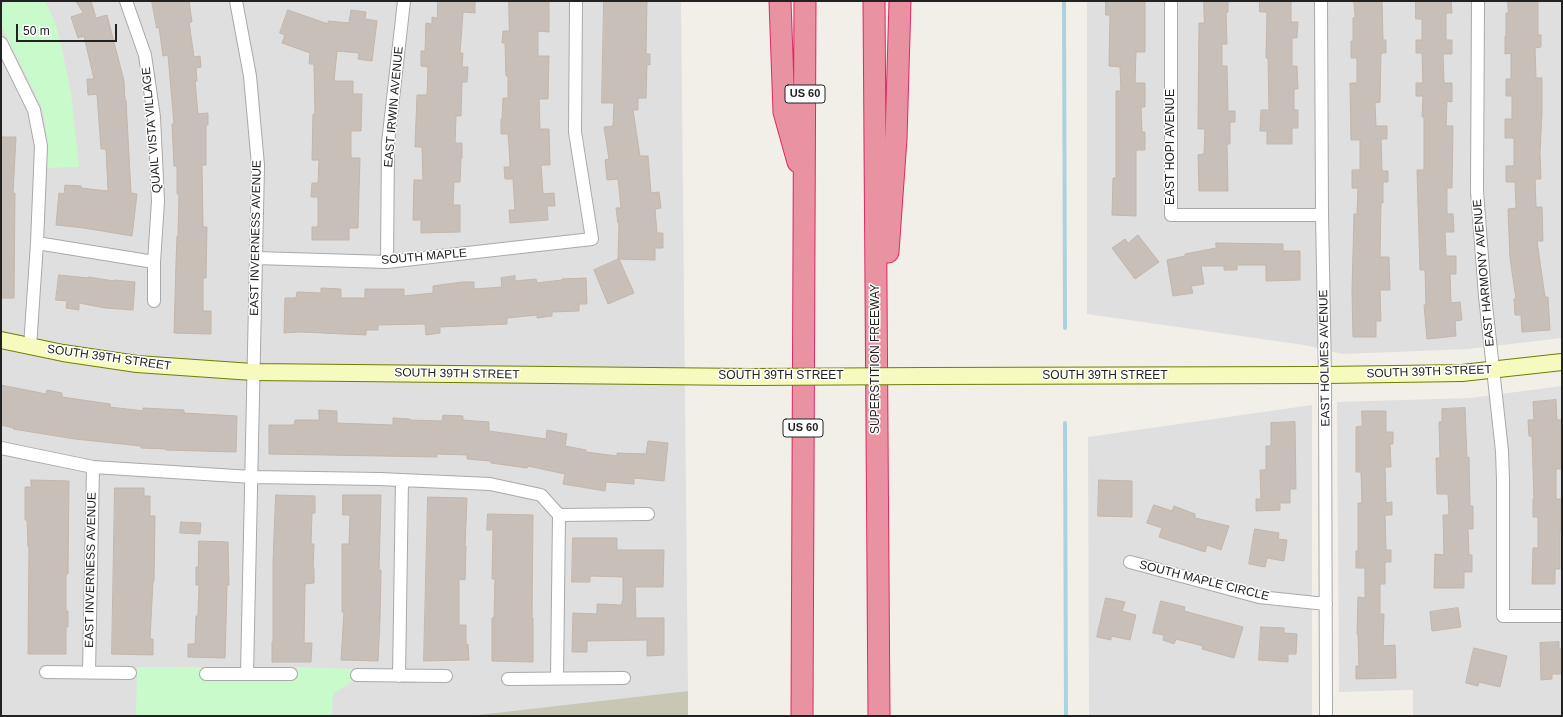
<!DOCTYPE html>
<style>
body{margin:0}
#map{position:relative;width:1563px;height:717px;overflow:hidden;background:#f2efe9;font-family:Helvetica,sans-serif}
canvas{display:block}
.frame{position:absolute;inset:0;border:2px solid #222;pointer-events:none}
.scale{position:absolute;left:16px;top:24px;width:101px;height:18px;box-sizing:border-box;border:2px solid #222;border-top:0;padding-left:5px;font-size:12px;line-height:14px;white-space:nowrap;color:#222;-webkit-text-stroke:3px #fff;paint-order:stroke}
</style>
<div id="map">
<canvas width="1563" height="717"></canvas>
<div class="frame"></div>
<div class="scale">50 m</div>
</div>
<script>
const c = document.querySelector('canvas').getContext('2d');
c.lineJoin = 'round';
function fillPath(path, color) { c.fillStyle = color; c.fill(path, 'evenodd'); }
function stroke(path, color, width, dash) { c.strokeStyle = color; c.lineWidth = width; c.lineCap = dash ? 'butt' : 'round'; c.setLineDash(dash || []); c.stroke(path); }
function label(font, color, halo, rows, align = 'center') {
  c.font = font + ' Helvetica,sans-serif'; c.lineWidth = 3; c.setLineDash([]); c.textBaseline = 'middle'; c.strokeStyle = halo; c.fillStyle = color; for (const [text, x, y, turn = 0] of rows) {
    c.save(); c.translate(x, y); c.rotate((+turn || 0) * Math.PI / 180); c.textAlign = isNaN(turn) ? turn : align; if (halo) c.strokeText(text, 0, 0); c.fillText(text, 0, 0); c.restore();
  }
}
fillPath(new Path2D(`
 M 1,1 L 681,1 L 688,691 L 478,716 L 1,716 Z
 M 1087,1 L 1562,1 L 1562,338 L 1468,349 L 1343,354 L 1304,345 L 1087,314 Z
 M 1562,386 L 1562,716 L 1413,716 L 1413,690 L 1339,692 L 1337,402 L 1470,398 Z
 M 1312,405 L 1312,716 L 1089,716 L 1088,437 Z`), '#e0dfdf');
fillPath(new Path2D(`
 M 688,691 L 688,716 L 478,716 L 478,715 Z`), '#c7c7b4');
fillPath(new Path2D(`
 M 10,1 L 45,1 L 55,22 L 61,44 L 71,94 L 79,167 L 45,168 C 47,146 48,126 41,105 L 1,25 L 1,6 Z
 M 137,667 L 201,667 L 202,678 L 296,679 L 297,667 L 353,669 L 353,681 L 333,694 L 332,716 L 136,716 Z`), '#c8facc');
stroke(new Path2D(`
 M 1064,1 L 1065,328
 M 1065,423 L 1066,716`), '#aad3df', 4);
const building = new Path2D(`
 M 76,1 L 91,1 L 96,18 L 107,15 L 124,81 L 125,100 L 126,100 L 131,193 L 137,194 L 132,236 L 84,228 L 56,225 L 59,193 L 64,194 L 65,185 L 81,186 L 81,188 L 108,191 L 106,149 L 101,149 L 97,94 L 88,95 L 87,79 L 94,79 L 84,36 L 78,38 L 71,17 L 83,13 Z
 M 152,1 L 189,1 L 192,22 L 189,22 L 194,57 L 200,56 L 201,67 L 196,68 L 197,81 L 195,81 L 198,114 L 208,113 L 208,125 L 206,125 L 206,165 L 202,165 L 203,227 L 207,227 L 206,278 L 203,278 L 203,311 L 211,311 L 211,334 L 174,333 L 176,263 L 177,236 L 178,236 L 179,194 L 177,194 L 177,166 L 174,166 L 172,124 L 174,124 L 168,55 L 163,56 L 159,27 L 157,28 Z
 M 438,1 L 475,1 L 475,13 L 463,12 L 460,53 L 463,53 L 462,67 L 468,67 L 467,82 L 462,82 L 461,116 L 456,116 L 455,143 L 462,143 L 462,158 L 461,158 L 460,182 L 454,182 L 453,205 L 460,205 L 460,232 L 421,233 L 421,220 L 413,220 L 414,180 L 423,180 L 422,147 L 415,147 L 417,95 L 427,95 L 428,67 L 421,66 L 421,51 L 425,51 L 426,23 L 432,24 L 432,17 L 437,18 Z
 M 509,1 L 549,1 L 549,32 L 538,31 L 538,56 L 549,56 L 548,99 L 539,99 L 540,129 L 549,129 L 550,165 L 541,165 L 543,194 L 554,193 L 555,206 L 547,206 L 548,220 L 510,223 L 509,210 L 515,210 L 513,179 L 505,179 L 504,167 L 510,167 L 509,146 L 508,134 L 501,134 L 501,119 L 502,119 L 503,98 L 508,98 L 508,76 L 506,76 L 505,43 L 502,43 L 503,31 L 509,31 Z
 M 604,1 L 647,1 L 646,54 L 650,54 L 650,65 L 647,64 L 646,98 L 638,98 L 638,110 L 633,110 L 640,156 L 648,156 L 651,193 L 659,192 L 661,208 L 655,209 L 657,233 L 663,233 L 663,248 L 655,248 L 655,260 L 618,259 L 619,223 L 618,223 L 616,208 L 621,208 L 618,179 L 607,180 L 605,160 L 609,159 L 604,127 L 613,126 L 614,103 L 602,103 Z
 M 1106,1 L 1145,2 L 1145,52 L 1136,52 L 1135,83 L 1145,83 L 1145,107 L 1141,107 L 1142,132 L 1145,132 L 1145,150 L 1136,150 L 1136,216 L 1112,215 L 1113,178 L 1116,178 L 1116,91 L 1121,91 L 1120,67 L 1109,66 L 1110,15 L 1106,15 Z
 M 1204,1 L 1228,1 L 1228,12 L 1226,13 L 1227,44 L 1222,44 L 1222,66 L 1227,66 L 1228,111 L 1235,111 L 1235,122 L 1230,122 L 1230,144 L 1227,144 L 1228,191 L 1199,191 L 1198,155 L 1204,154 L 1205,129 L 1198,129 L 1199,23 L 1204,23 Z
 M 1260,1 L 1291,1 L 1291,22 L 1298,22 L 1297,38 L 1292,38 L 1292,66 L 1297,66 L 1298,89 L 1294,89 L 1294,110 L 1298,110 L 1298,128 L 1292,128 L 1292,144 L 1267,144 L 1267,131 L 1260,131 L 1261,110 L 1269,110 L 1268,58 L 1266,58 L 1267,12 L 1260,12 Z
 M 1354,1 L 1382,1 L 1383,40 L 1386,40 L 1386,53 L 1381,53 L 1380,102 L 1375,103 L 1376,126 L 1387,126 L 1387,139 L 1381,139 L 1382,171 L 1388,171 L 1388,182 L 1383,182 L 1383,203 L 1381,203 L 1380,257 L 1389,257 L 1390,290 L 1380,290 L 1381,321 L 1376,321 L 1376,337 L 1353,337 L 1352,291 L 1354,214 L 1357,214 L 1358,188 L 1352,188 L 1352,170 L 1360,170 L 1360,140 L 1351,140 L 1350,83 L 1357,83 L 1357,58 L 1351,58 L 1351,41 L 1353,41 L 1353,18 L 1355,17 Z
 M 1416,1 L 1451,1 L 1452,13 L 1446,13 L 1446,40 L 1452,40 L 1452,54 L 1443,54 L 1444,83 L 1452,83 L 1452,102 L 1447,101 L 1446,126 L 1453,126 L 1452,188 L 1447,188 L 1447,214 L 1453,214 L 1454,232 L 1445,232 L 1446,256 L 1456,256 L 1456,274 L 1450,274 L 1451,303 L 1460,302 L 1462,320 L 1455,321 L 1456,336 L 1427,339 L 1424,305 L 1426,305 L 1425,270 L 1420,270 L 1418,204 L 1417,170 L 1424,170 L 1424,117 L 1422,117 L 1423,96 L 1416,96 L 1416,83 L 1423,83 L 1422,53 L 1416,53 L 1416,40 L 1422,40 L 1422,19 L 1416,19 Z
 M 1508,1 L 1538,1 L 1538,35 L 1541,35 L 1541,47 L 1535,48 L 1536,78 L 1542,78 L 1542,112 L 1540,153 L 1541,179 L 1535,179 L 1536,207 L 1542,207 L 1543,241 L 1537,241 L 1545,297 L 1548,297 L 1550,330 L 1522,332 L 1521,315 L 1515,315 L 1514,299 L 1516,299 L 1510,258 L 1508,209 L 1516,208 L 1515,182 L 1506,182 L 1506,166 L 1514,166 L 1514,138 L 1505,138 L 1505,119 L 1512,119 L 1512,96 L 1506,96 L 1506,79 L 1511,79 L 1511,53 L 1505,54 L 1505,36 L 1506,36 L 1506,13 L 1508,13 Z
 M 288,10 L 328,24 L 328,21 L 349,23 L 351,10 L 366,12 L 365,19 L 377,21 L 372,61 L 358,59 L 359,53 L 337,51 L 334,81 L 353,81 L 353,94 L 362,94 L 361,131 L 351,131 L 351,158 L 360,158 L 358,228 L 349,228 L 349,240 L 312,240 L 312,227 L 318,227 L 318,197 L 311,197 L 312,183 L 318,183 L 319,160 L 312,160 L 313,114 L 315,114 L 314,64 L 309,64 L 310,53 L 282,43 L 285,35 L 280,33 Z
 M 1,137 L 16,137 L 13,193 L 15,193 L 14,298 L 1,298 Z
 M 1138,235 L 1159,262 L 1135,279 L 1112,248 L 1125,239 L 1128,243 Z
 M 1216,243 L 1283,244 L 1283,251 L 1300,251 L 1300,280 L 1266,281 L 1266,265 L 1237,265 L 1237,270 L 1224,270 L 1224,266 L 1201,266 L 1204,284 L 1191,286 L 1193,293 L 1173,296 L 1167,260 L 1185,256 L 1185,254 L 1216,248 Z
 M 619,259 L 634,293 L 608,304 L 594,270 Z
 M 59,275 L 88,278 L 88,277 L 114,281 L 114,280 L 135,282 L 133,310 L 105,308 L 79,303 L 79,310 L 66,308 L 67,301 L 56,300 Z
 M 515,276 L 515,281 L 536,279 L 537,283 L 562,280 L 562,279 L 586,278 L 587,304 L 579,304 L 579,311 L 552,312 L 552,316 L 537,318 L 537,315 L 507,318 L 507,324 L 440,327 L 440,333 L 426,335 L 425,324 L 378,325 L 378,330 L 366,330 L 366,335 L 301,332 L 284,333 L 285,298 L 296,298 L 297,292 L 321,293 L 321,288 L 341,289 L 341,298 L 365,298 L 365,289 L 404,289 L 404,296 L 433,293 L 433,286 L 462,282 L 474,282 L 474,289 L 502,287 L 501,278 Z
 M 1,385 L 46,394 L 47,390 L 62,393 L 62,397 L 110,404 L 110,407 L 143,411 L 143,408 L 184,410 L 184,413 L 237,416 L 236,452 L 166,450 L 166,449 L 141,448 L 141,446 L 75,439 L 13,429 L 14,428 L 1,425 Z
 M 1556,400 L 1557,420 L 1562,420 L 1562,469 L 1556,469 L 1556,499 L 1562,499 L 1562,531 L 1560,531 L 1560,569 L 1555,569 L 1555,584 L 1532,584 L 1533,548 L 1538,548 L 1538,517 L 1533,517 L 1533,499 L 1534,499 L 1532,436 L 1529,436 L 1528,420 L 1534,420 L 1533,402 Z
 M 1465,408 L 1467,458 L 1469,457 L 1470,506 L 1473,506 L 1473,529 L 1468,529 L 1469,555 L 1472,555 L 1472,572 L 1464,572 L 1464,588 L 1434,588 L 1435,554 L 1444,555 L 1443,515 L 1449,515 L 1448,494 L 1437,494 L 1436,458 L 1440,458 L 1439,422 L 1442,422 L 1442,409 Z
 M 319,410 L 337,411 L 337,423 L 393,425 L 393,418 L 410,419 L 410,420 L 442,421 L 443,415 L 463,416 L 463,420 L 489,422 L 489,431 L 546,439 L 547,430 L 567,434 L 565,446 L 586,450 L 586,452 L 617,456 L 617,453 L 646,454 L 648,441 L 668,443 L 664,481 L 634,478 L 634,484 L 606,482 L 605,491 L 563,484 L 565,474 L 528,466 L 527,468 L 491,463 L 491,461 L 467,459 L 467,455 L 437,454 L 437,457 L 269,454 L 269,425 L 294,425 L 295,420 L 319,420 Z
 M 1362,411 L 1386,411 L 1386,432 L 1393,432 L 1393,444 L 1390,444 L 1391,467 L 1385,467 L 1386,503 L 1392,502 L 1392,515 L 1385,515 L 1386,550 L 1391,550 L 1391,562 L 1385,562 L 1385,584 L 1380,584 L 1380,614 L 1384,614 L 1383,646 L 1395,645 L 1396,678 L 1356,679 L 1356,666 L 1359,666 L 1358,635 L 1357,634 L 1358,597 L 1365,598 L 1365,568 L 1356,568 L 1356,551 L 1358,551 L 1358,503 L 1362,503 L 1361,472 L 1356,472 L 1356,427 L 1362,426 Z
 M 1295,422 L 1296,489 L 1290,489 L 1290,503 L 1280,503 L 1280,510 L 1256,511 L 1256,499 L 1261,499 L 1260,470 L 1266,470 L 1266,446 L 1271,446 L 1271,423 Z
 M 31,480 L 69,481 L 68,574 L 66,574 L 66,611 L 68,611 L 68,627 L 66,627 L 66,654 L 28,654 L 29,547 L 28,547 L 27,520 L 25,520 L 25,487 L 31,487 Z
 M 1099,480 L 1132,481 L 1132,517 L 1098,516 Z
 M 115,488 L 144,488 L 144,496 L 150,496 L 150,516 L 155,516 L 154,581 L 153,581 L 150,639 L 153,639 L 153,655 L 112,654 Z
 M 276,495 L 315,496 L 315,513 L 312,513 L 311,544 L 314,544 L 313,568 L 314,568 L 314,583 L 305,584 L 304,643 L 312,643 L 311,662 L 272,662 L 272,642 L 273,642 L 273,562 Z
 M 343,495 L 381,495 L 379,570 L 381,570 L 380,619 L 378,661 L 341,660 L 344,612 L 342,612 L 342,544 L 349,544 L 350,515 L 343,515 Z
 M 428,497 L 467,498 L 465,546 L 466,546 L 465,580 L 459,579 L 459,625 L 466,625 L 466,645 L 468,644 L 469,660 L 424,661 Z
 M 1154,505 L 1172,511 L 1174,506 L 1195,514 L 1195,518 L 1229,526 L 1221,550 L 1207,545 L 1205,552 L 1159,537 L 1162,528 L 1147,523 Z
 M 488,514 L 533,515 L 532,618 L 533,618 L 533,662 L 492,661 L 492,618 L 494,618 L 495,579 L 492,579 L 493,530 L 487,530 Z
 M 181,522 L 201,523 L 200,534 L 180,533 Z
 M 1255,529 L 1279,533 L 1278,539 L 1287,540 L 1284,561 L 1267,558 L 1265,567 L 1249,564 Z
 M 573,538 L 617,538 L 617,550 L 664,550 L 663,587 L 635,587 L 636,618 L 664,618 L 664,655 L 647,656 L 647,640 L 587,641 L 587,652 L 572,652 L 573,613 L 597,614 L 597,604 L 622,605 L 622,601 L 623,601 L 623,577 L 590,576 L 590,582 L 572,582 Z
 M 199,541 L 228,542 L 229,585 L 227,585 L 225,658 L 188,657 L 188,644 L 195,644 L 196,616 L 198,616 L 199,585 L 196,585 L 196,567 L 198,567 Z
 M 1106,598 L 1125,602 L 1122,611 L 1136,615 L 1130,640 L 1111,636 L 1111,640 L 1097,637 Z
 M 1161,601 L 1185,607 L 1184,611 L 1243,627 L 1234,658 L 1202,649 L 1203,646 L 1176,639 L 1174,644 L 1163,640 L 1164,635 L 1153,633 Z
 M 1458,608 L 1461,627 L 1432,631 L 1430,612 Z
 M 1261,627 L 1284,628 L 1284,633 L 1297,634 L 1296,654 L 1288,654 L 1288,662 L 1259,660 Z
 M 1559,642 L 1559,649 L 1562,649 L 1562,674 L 1552,674 L 1552,679 L 1541,680 L 1540,643 Z
 M 1474,648 L 1507,656 L 1500,687 L 1479,682 L 1478,686 L 1466,683 Z`);
fillPath(building, '#c7bfb8');
stroke(building, '#c4b6ab', 1);
const street = new Path2D(`
 M 126,1 L 145,55 L 154,117 L 158,201 L 154,262 L 154,301
 M 236,1 L 250,76 L 258,165 L 247,674
 M 1171,1 L 1171,215 L 1322,215
 M 1321,1 L 1322,215 L 1325,375 L 1326,716
 M 1478,1 L 1477,191 L 1485,296 L 1502,451 L 1503,480 L 1503,616 L 1562,616
 M 1,43 L 34,110 L 41,146 L 37,243 L 30,347
 M 37,243 L 154,262
 M 256,258 L 387,262 L 592,239 L 575,132 L 576,1
 M 387,262 L 388,143 L 404,1
 M 1,448 L 93,467 L 252,477 L 379,479 L 490,484 L 541,495 L 559,515 L 557,678
 M 559,515 L 648,514
 M 1130,562 L 1259,597 L 1326,604
 M 46,672 L 130,673
 M 89,672 L 93,467
 M 206,674 L 291,674
 M 357,675 L 446,676
 M 399,676 L 402,480
 M 508,679 L 624,678`);
const secondary = new Path2D(`
 M 1,340 L 63,353 L 137,364 L 253,372 L 751,377
 M 924,376 L 1325,375 L 1462,373 L 1562,362`);
const highway = new Path2D(`
 M 780,1 L 784,112 L 798,162
 M 874,1 L 879,716
 M 888,252 L 896,139 L 900,1
 M 802,716 L 805,1`);
stroke(street, '#a9a9a9', 14);
stroke(secondary, '#707d05', 18);
stroke(highway, '#dc2a67', 23);
stroke(street, '#fff', 12);
stroke(secondary, '#f7fabf', 16);
stroke(highway, '#e892a2', 21);
const secondaryBridge = new Path2D(`
 M 751,377 L 924,376`);
stroke(secondaryBridge, '#707d05', 18, []);
stroke(secondaryBridge, '#f7fabf', 16);
for (const [x, y, w] of [
 [805,94,40],
 [803,428,40]
]) { const box = new Path2D(); box.roundRect(x - w / 2, y - 9, w, 18, 3); c.fillStyle = '#fff'; c.fill(box); stroke(box, '#222', 1); }
label('bold 11px', '#222', null, [
 ["US 60",805,94],
 ["US 60",803,428]
]);
label('12px', '#222', '#fff', [
 ["EAST IRWIN AVENUE",394,107,-85],
 ["QUAIL VISTA VILLAGE",152,130,-95],
 ["EAST HOPI AVENUE",1171,147,-90],
 ["EAST INVERNESS AVENUE",256,238,-89],
 ["SOUTH MAPLE",424,257,-5],
 ["EAST HARMONY AVENUE",1484,273,-95],
 ["SOUTH 39TH STREET",109,358,8],
 ["EAST HOLMES AVENUE",1325,358,-91],
 ["SUPERSTITION FREEWAY",876,359,-90],
 ["SOUTH 39TH STREET",1429,372,-2],
 ["SOUTH 39TH STREET",457,374,1],
 ["SOUTH 39TH STREET",781,376],
 ["SOUTH 39TH STREET",1105,376],
 ["EAST INVERNESS AVENUE",91,570,-89],
 ["SOUTH MAPLE CIRCLE",1204,581,14]
]);
</script>
